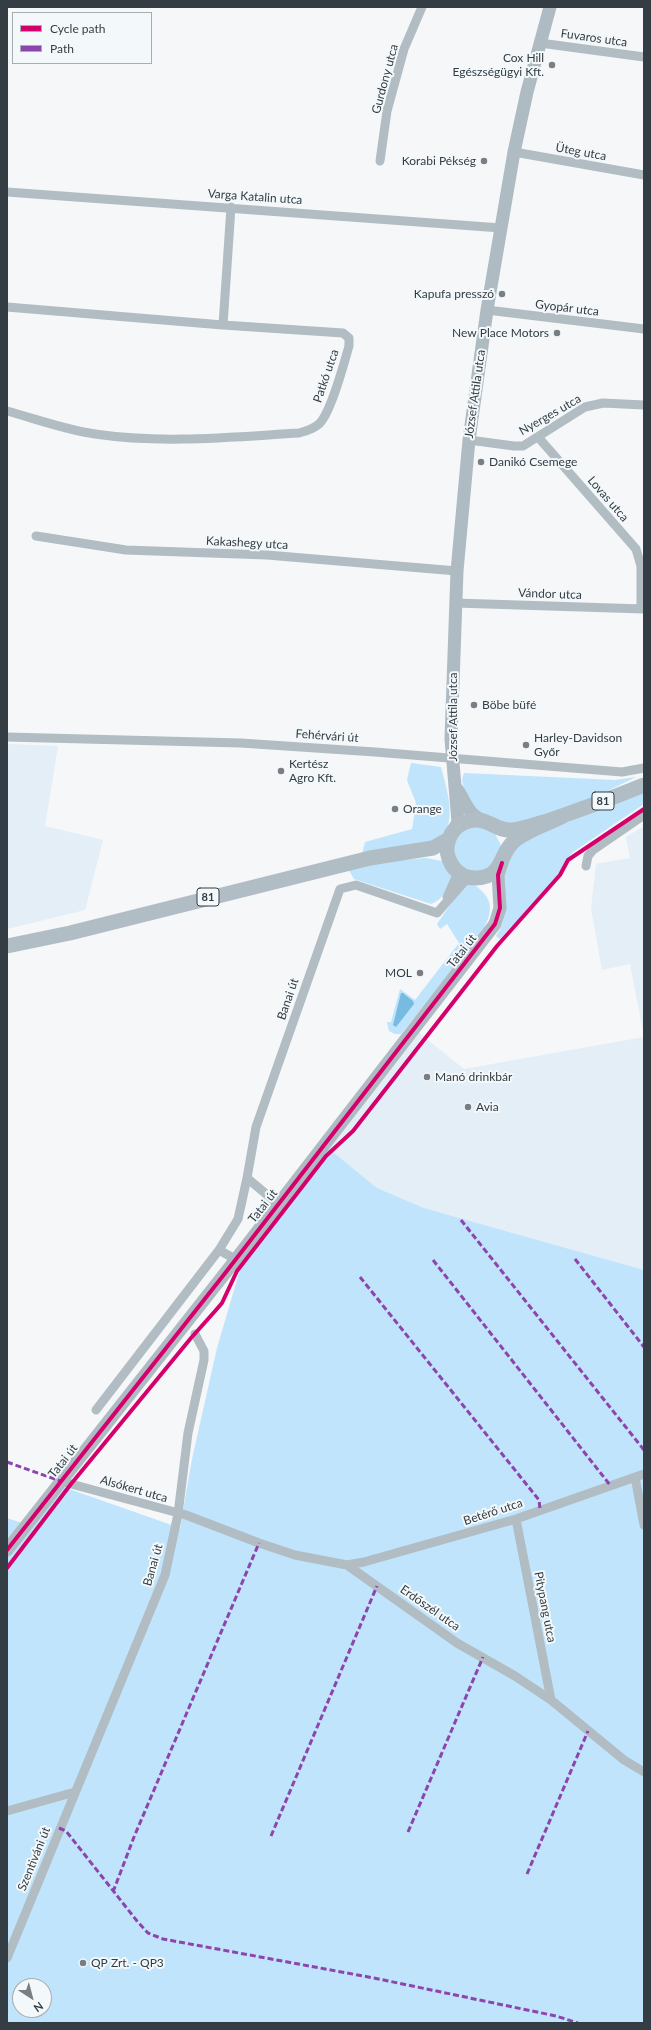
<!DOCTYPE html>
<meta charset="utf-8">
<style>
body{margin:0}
#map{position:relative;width:651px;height:2030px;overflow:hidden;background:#f5f7f9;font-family:Lato,sans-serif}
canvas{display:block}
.frame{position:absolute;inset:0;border:8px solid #343d43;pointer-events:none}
.legend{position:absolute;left:12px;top:12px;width:140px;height:52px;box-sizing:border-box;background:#f3f8fb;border:1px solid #a7adb1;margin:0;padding:5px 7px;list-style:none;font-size:12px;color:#343d43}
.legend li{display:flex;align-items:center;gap:8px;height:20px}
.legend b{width:20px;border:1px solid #a7adb1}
.north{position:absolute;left:12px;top:1978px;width:40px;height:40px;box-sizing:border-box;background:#f3f8fb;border:1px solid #a7adb1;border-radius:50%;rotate:144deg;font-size:11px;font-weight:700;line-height:16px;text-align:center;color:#343d43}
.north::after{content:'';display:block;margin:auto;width:14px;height:18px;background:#787e83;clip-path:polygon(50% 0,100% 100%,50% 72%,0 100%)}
</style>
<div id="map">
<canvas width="651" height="2030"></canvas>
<div class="frame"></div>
<ul class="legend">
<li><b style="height:5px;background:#d6006c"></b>Cycle path</li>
<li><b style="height:5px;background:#8e44ad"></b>Path</li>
</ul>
<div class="north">N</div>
</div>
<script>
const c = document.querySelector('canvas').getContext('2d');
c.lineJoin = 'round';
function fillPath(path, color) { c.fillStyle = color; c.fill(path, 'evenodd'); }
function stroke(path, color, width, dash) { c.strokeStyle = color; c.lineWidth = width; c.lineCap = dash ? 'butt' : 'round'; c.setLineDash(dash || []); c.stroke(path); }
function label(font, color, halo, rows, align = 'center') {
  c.font = font + ' Lato,sans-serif'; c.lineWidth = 4; c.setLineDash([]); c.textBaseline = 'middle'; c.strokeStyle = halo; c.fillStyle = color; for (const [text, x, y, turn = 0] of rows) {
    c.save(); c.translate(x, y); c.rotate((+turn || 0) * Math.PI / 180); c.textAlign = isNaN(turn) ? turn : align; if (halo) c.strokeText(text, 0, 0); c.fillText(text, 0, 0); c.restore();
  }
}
fillPath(new Path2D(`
 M 7,744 L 58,746 L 45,826 L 103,840 L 85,910 L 7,929 Z
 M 644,826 L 644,1270 L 424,1208 L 377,1188 L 328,1148 L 418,1032 L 464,1069 L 644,1037 L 630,964 L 602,970 L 591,908 L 596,864 L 630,858 L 626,837 Z`), '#e3eef6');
fillPath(new Path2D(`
 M 411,763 L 441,767 C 447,791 458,822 439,842 L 361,859 L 365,842 L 412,829 L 416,803 L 407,780 Z
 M 464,773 L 615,780 L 636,777 L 587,801 L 506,826 L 480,815 L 466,798 L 462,780 Z
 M 644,790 L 644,804 L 573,852 C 565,860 563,869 557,878 C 540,900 518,918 500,939 L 496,936 C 498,932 502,927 503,922 C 510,891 492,863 525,839 Z
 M 481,826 L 494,832 L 501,845 L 495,866 L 475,873 C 470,871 463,869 461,866 C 452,855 452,837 465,830 C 469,827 476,827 481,826 Z
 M 426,858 L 442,861 L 452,875 C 449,887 443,900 431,904 L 354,879 L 348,869 L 377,862 Z
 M 470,882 C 495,898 494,910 481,934 L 401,1034 L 395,1034 L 389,1031 L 387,1022 L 391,1022 L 400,989 L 415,1000 L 459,943 L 447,924 L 440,929 L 437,924 L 459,892 Z
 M 328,1148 L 377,1188 L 424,1208 L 644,1270 L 644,2023 L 7,2023 L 7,1518 L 22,1523 L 52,1483 L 180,1528 L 192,1459 L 217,1348 L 244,1256 ZM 20,1986 L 44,1986 L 44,2010 L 20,2010 Z`), '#bfe4fb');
fillPath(new Path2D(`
 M 401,993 L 403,993 L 413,1001 L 414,1004 L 396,1027 L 393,1025 Z`), '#77bce0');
stroke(new Path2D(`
 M 540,43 L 644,57
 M 514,152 L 644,175
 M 380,161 L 387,111 L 404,49 L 422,7
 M 7,192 L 501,228
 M 7,307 L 223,325 L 343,333 L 349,338 L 349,346 C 344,363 331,413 319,424 C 313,429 307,431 299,433 C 231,437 163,444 95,434 C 66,430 36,419 7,411
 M 487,310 L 644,329
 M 223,325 L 231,207
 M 538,437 L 636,549 L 641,566 L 641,609
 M 469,440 L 514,446 L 523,446 L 585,407 L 603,403 L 644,405
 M 36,536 L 126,550 L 267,555 L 457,571
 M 455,603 L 644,609
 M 7,737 L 241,743 L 375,752 L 622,772 L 644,768
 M 586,866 L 588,856 L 593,850 L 644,815
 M 447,897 L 456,877 L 456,870
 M 437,913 L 464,882 L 471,878
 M 278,1204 L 247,1178 L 256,1127 L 340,889 L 356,885 L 437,913
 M 219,1250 L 235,1259
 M 96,1410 L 219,1250 L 238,1219 L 247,1178
 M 635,1477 L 644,1525
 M 60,1481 L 186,1515 L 259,1543 L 295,1555 L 347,1565 L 457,1643 L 515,1676 L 551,1700 L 624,1760 L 644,1772
 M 516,1519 L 551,1700
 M 347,1565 L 364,1562 L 516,1519 L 644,1474
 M 7,1811 L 75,1792
 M 7,1958 L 165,1575 L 178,1514 L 188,1433 L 204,1360 L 204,1351 L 195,1334`), '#b1bcc3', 9);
stroke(new Path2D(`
 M 457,789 C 466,802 468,816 485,821
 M 453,831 L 458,822 L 451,739 L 457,571 L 469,440 L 487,310 L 514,152 L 527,92 L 550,7
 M 7,1550 L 226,1272 L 495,924 L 500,908 L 498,875 L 502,863`), '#afbbc3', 13);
stroke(new Path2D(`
 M 563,816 C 547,824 527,830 514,841 C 498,855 504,878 475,878 C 467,878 459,874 454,868 C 448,860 445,849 449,839 C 454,824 472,816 486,822 C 495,825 501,831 512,830 C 523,829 536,824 547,821 C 580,810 612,798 644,785
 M 7,946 L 70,933 L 370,858 L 433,848 L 449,839`), '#b1bdc4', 15);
stroke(new Path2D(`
 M 461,1220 L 644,1450
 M 575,1259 L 644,1347
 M 433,1260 L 610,1485
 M 360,1277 L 539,1500 L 540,1509
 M 7,1462 L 60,1481
 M 59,1828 L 66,1831 L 137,1921 L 148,1933 L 163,1939 L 374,1978 L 556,2016 L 578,2023
 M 408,1832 L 483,1657
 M 271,1836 L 377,1586
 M 527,1874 L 588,1731
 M 113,1892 L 134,1837 L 259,1543`), '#8e44ad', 3, [6, 3]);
stroke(new Path2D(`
 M 7,1550 L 226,1272 L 495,924 L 500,908 L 498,875 L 502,863
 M 7,1568 L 71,1484 L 191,1338 L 216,1310 L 222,1303 L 237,1271 L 326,1156 L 353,1131 L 497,946 L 560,875 L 568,860 L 644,809`), '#d6006c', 4);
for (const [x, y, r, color] of [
 [552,65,4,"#787e83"],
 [484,161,4,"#787e83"],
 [502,294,4,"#787e83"],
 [557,333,4,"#787e83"],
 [481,462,4,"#787e83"],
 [474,705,4,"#787e83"],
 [526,745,4,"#787e83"],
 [281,771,4,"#787e83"],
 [395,809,4,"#787e83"],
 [420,973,4,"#787e83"],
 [427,1077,4,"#787e83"],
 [468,1107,4,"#787e83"],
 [83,1963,4,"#787e83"]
]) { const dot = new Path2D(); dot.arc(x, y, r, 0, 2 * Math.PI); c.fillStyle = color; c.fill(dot); stroke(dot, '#f3f8fb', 1.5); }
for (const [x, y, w] of [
 [603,801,22],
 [208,897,22]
]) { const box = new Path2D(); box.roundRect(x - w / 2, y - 9, w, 18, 3); c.fillStyle = '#f3f8fb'; c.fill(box); stroke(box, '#343d43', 1); }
label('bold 11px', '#343d43', null, [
 ["81",603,801],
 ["81",208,897]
]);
label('12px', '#343d43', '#f3f8fb', [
 ["Fuvaros utca",594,38,8],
 ["Gurdony utca",385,79,-75],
 ["Üteg utca",581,152,10],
 ["Varga Katalin utca",255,197,4],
 ["Gyopár utca",567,308,7],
 ["Patkó utca",326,376,-71],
 ["József Attila utca",475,394,-82],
 ["Nyerges utca",550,415,-30],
 ["Lovas utca",608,499,49],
 ["Kakashegy utca",247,543,3],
 ["Vándor utca",550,594,2],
 ["József Attila utca",453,717,-90],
 ["Fehérvári út",327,736,4],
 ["Tatai út",462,951,-52],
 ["Banai út",288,999,-71],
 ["Tatai út",263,1206,-52],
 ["Tatai út",63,1461,-52],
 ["Alsókert utca",134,1489,16],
 ["Betérő utca",493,1512,-18],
 ["Banai út",153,1565,-74],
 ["Pitypang utca",545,1607,79],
 ["Erdőszél utca",430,1608,35],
 ["Szentiváni út",34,1859,-68]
]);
label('12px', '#343d43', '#f3f8fb', [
 ["Cox Hill",544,58,"right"],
 ["Egészségügyi Kft.",544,72,"right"],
 ["Korabi Pékség",476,161,"right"],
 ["Kapufa presszó",494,294,"right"],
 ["New Place Motors",549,333,"right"],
 ["Danikó Csemege",489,462],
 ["Böbe büfé",482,705],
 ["Harley-Davidson",534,738],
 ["Győr",534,752],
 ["Kertész",289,764],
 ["Agro Kft.",289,778],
 ["Orange",403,809],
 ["MOL",412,973,"right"],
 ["Manó drinkbár",435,1077],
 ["Avia",476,1107],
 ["QP Zrt. - QP3",91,1963]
], 'left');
</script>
